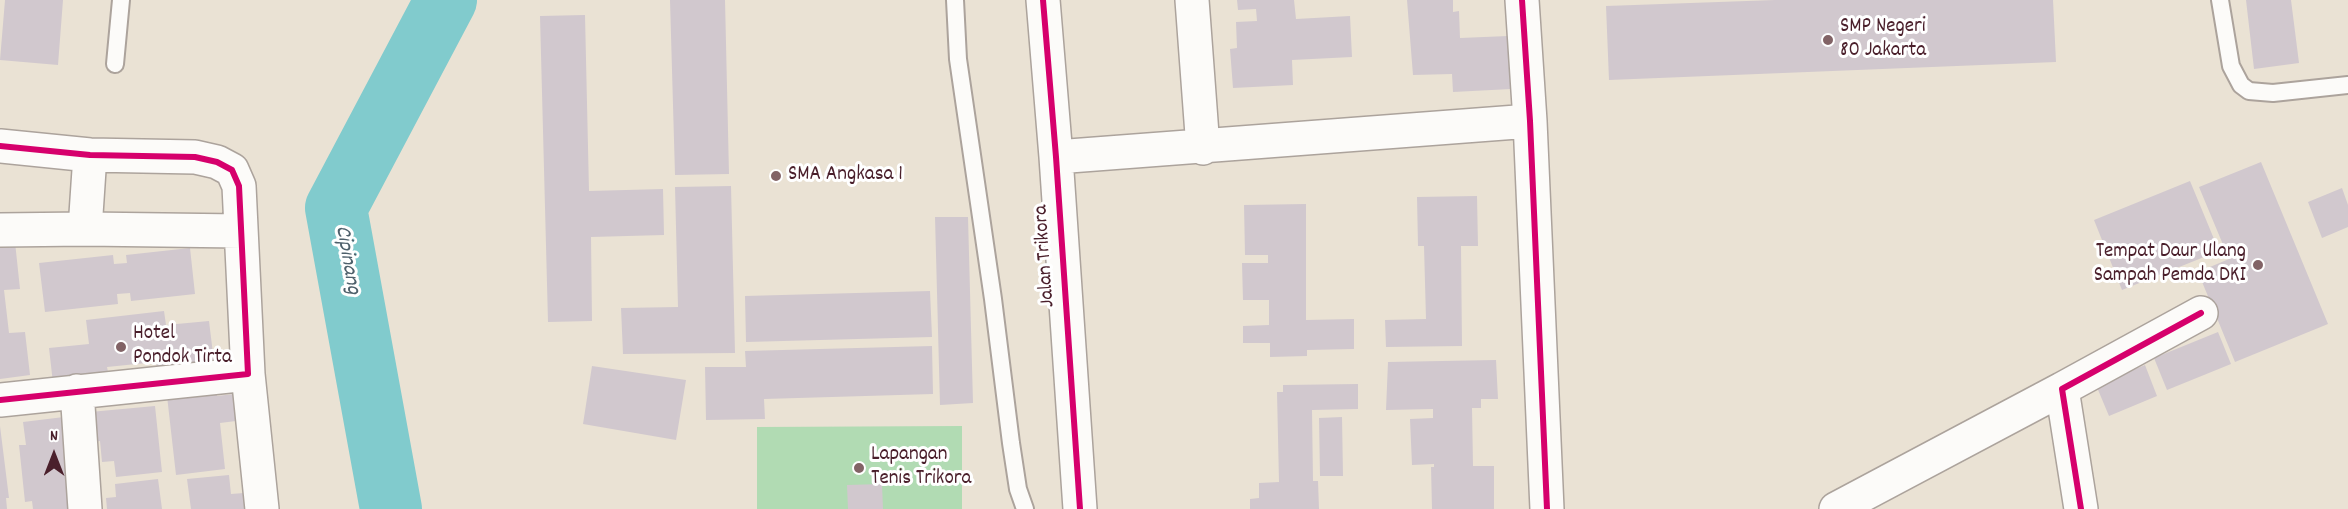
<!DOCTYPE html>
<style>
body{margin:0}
#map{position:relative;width:2348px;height:509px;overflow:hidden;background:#eae2d4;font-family:Dekko,sans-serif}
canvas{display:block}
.north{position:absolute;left:24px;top:425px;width:60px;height:60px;-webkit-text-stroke:4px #fff;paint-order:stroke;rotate:0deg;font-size:16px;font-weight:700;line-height:24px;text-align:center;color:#4a1f2b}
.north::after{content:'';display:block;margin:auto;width:21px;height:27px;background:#4a1f2b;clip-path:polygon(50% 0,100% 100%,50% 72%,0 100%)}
</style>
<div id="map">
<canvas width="2348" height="509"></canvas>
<div class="north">N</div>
</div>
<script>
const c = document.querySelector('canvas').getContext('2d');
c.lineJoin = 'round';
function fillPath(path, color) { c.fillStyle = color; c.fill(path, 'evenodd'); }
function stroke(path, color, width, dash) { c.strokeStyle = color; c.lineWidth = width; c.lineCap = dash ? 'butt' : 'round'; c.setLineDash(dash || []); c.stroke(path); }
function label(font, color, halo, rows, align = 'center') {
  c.font = font + ' Dekko,sans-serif'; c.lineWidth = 6; c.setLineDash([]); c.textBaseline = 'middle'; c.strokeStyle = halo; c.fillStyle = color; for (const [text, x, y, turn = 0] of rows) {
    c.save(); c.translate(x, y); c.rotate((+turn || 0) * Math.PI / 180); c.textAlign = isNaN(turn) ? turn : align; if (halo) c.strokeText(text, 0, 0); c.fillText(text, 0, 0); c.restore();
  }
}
fillPath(new Path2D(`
 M 962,426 L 962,509 L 757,509 L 757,427 Z`), '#b1dbb3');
stroke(new Path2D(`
 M 391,509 L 336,208 L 446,0`), '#81cbcd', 62);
fillPath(new Path2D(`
 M 5,0 L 63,0 L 58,65 L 0,60 Z
 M 670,0 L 725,0 L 729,174 L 675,175 Z
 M 1237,0 L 1294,0 L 1296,19 L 1350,16 L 1352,57 L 1292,60 L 1293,85 L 1233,88 L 1230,49 L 1237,48 L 1236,22 L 1257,21 L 1256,9 L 1238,10 Z
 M 1407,0 L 1453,0 L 1453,12 L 1459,11 L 1460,38 L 1508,36 L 1511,89 L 1453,92 L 1452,74 L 1413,75 Z
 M 1775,0 L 2053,0 L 2056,62 L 1609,80 L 1606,6 Z
 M 2246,0 L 2291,0 L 2299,63 L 2254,69 Z
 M 585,15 L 589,191 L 663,189 L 664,235 L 591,237 L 592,321 L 548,322 L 540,16 Z
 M 2261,162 L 2328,324 L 2235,362 L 2198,272 L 2229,259 L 2199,187 Z
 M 2190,181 L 2219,251 L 2122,290 L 2094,220 Z
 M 731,186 L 735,353 L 623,354 L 621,308 L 678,307 L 675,187 Z
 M 2342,188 L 2348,205 L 2348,227 L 2322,238 L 2308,202 Z
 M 1477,196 L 1478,246 L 1461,246 L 1462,346 L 1386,347 L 1385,320 L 1426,319 L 1424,246 L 1418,246 L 1417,197 Z
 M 1306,204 L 1306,320 L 1354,319 L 1354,349 L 1307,350 L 1307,356 L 1270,357 L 1270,343 L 1243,343 L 1243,326 L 1269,325 L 1269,300 L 1243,300 L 1242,263 L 1268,263 L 1268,255 L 1245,255 L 1244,205 Z
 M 935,217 L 968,217 L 973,403 L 940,405 Z
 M 15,242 L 20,289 L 4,290 L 9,333 L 25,332 L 30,375 L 0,379 L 0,244 Z
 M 190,248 L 195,294 L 131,301 L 130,293 L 117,294 L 118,304 L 45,312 L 39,263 L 113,255 L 114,264 L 127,263 L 126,255 Z
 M 930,291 L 932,337 L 746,342 L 745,296 Z
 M 164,311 L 166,325 L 209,321 L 214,362 L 157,368 L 156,362 L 107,367 L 109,377 L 53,383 L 49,348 L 89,344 L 86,320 Z
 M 2218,332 L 2231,364 L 2167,390 L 2154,358 Z
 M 932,346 L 933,394 L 764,399 L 765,419 L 706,420 L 705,367 L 746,367 L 745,351 Z
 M 1496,360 L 1498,399 L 1481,399 L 1481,408 L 1472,408 L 1473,466 L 1494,466 L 1494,509 L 1432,509 L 1431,467 L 1434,467 L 1434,464 L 1412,465 L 1410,419 L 1433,418 L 1433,409 L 1386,410 L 1388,362 Z
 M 2145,365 L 2157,396 L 2109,416 L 2096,385 Z
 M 592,366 L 686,380 L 676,440 L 583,424 Z
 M 1358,384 L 1358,409 L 1312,410 L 1313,481 L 1318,481 L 1319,509 L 1250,509 L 1250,499 L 1259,498 L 1259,483 L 1279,482 L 1277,392 L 1283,392 L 1283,385 Z
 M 217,391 L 217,396 L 234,394 L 236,421 L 220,423 L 225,469 L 176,475 L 167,396 Z
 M 155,406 L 162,472 L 116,477 L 114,461 L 102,462 L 100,441 L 94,442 L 90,412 Z
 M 72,416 L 82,509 L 33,509 L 32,501 L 25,502 L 19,445 L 26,445 L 23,422 Z
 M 1342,417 L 1343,476 L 1320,476 L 1319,418 Z
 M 0,426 L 9,498 L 6,498 L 7,509 L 0,509 Z
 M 229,475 L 231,494 L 244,493 L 246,509 L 191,509 L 187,479 Z
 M 158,479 L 162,509 L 107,509 L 106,498 L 116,497 L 115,484 Z
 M 882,484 L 883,509 L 848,509 L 847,485 Z`), '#d1c8ce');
const service = new Path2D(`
 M 955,0 L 958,59 L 993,299 L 1011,443 L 1018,489 L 1025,509
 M 2220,0 L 2231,66 L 2241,85 L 2249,91 L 2273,93 L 2348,85
 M 115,64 L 121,0`);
const minor = new Path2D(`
 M 1043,0 L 1056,157 L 1080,509
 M 1192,0 L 1203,148
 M 1522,0 L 1530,121 L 1547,509
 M 0,146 L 90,155 L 195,157 L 217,162 L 232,170 L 239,186 L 248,374 L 0,400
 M 1056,157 L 1530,121
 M 85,229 L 90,155
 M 0,230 L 85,229 L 241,231
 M 248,374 L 262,509
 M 77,391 L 85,509
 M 1836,509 L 2062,389
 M 2081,509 L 2062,389 L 2201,313`);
stroke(service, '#aca39c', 20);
stroke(minor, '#aca39c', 36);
stroke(service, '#fcfbf9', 16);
stroke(minor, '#fcfbf9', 33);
stroke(new Path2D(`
 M 1043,0 L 1056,157 L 1080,509
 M 1522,0 L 1530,121 L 1547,509
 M 0,146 L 90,155 L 195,157 L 217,162 L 232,170 L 239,186 L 248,374 L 0,400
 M 2081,509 L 2062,389 L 2201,313`), '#d6006c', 6);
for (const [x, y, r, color] of [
 [1828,40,6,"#826366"],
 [776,176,6,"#826366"],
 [2258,265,6,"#826366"],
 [121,347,6,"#826366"],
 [859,468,6,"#826366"]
]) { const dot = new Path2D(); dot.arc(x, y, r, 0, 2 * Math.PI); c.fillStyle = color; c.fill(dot); stroke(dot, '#fff', 2); }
label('21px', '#4a1f2b', '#fff', [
 ["SMP Negeri",1840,28],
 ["80 Jakarta",1840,52],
 ["SMA Angkasa 1",788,176],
 ["Tempat Daur Ulang",2246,253,"right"],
 ["Sampah Pemda DKI",2246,277,"right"],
 ["Hotel",133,335],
 ["Pondok Tirta",133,359],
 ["Lapangan",871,456],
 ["Tenis Trikora",871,480]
], 'left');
label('21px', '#4a1f2b', '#fff', [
 ["Jalan Trikora",1046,256,-94]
]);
label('italic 22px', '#4e606b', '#fff', [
 ["Cipinang",346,260,80]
]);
</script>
